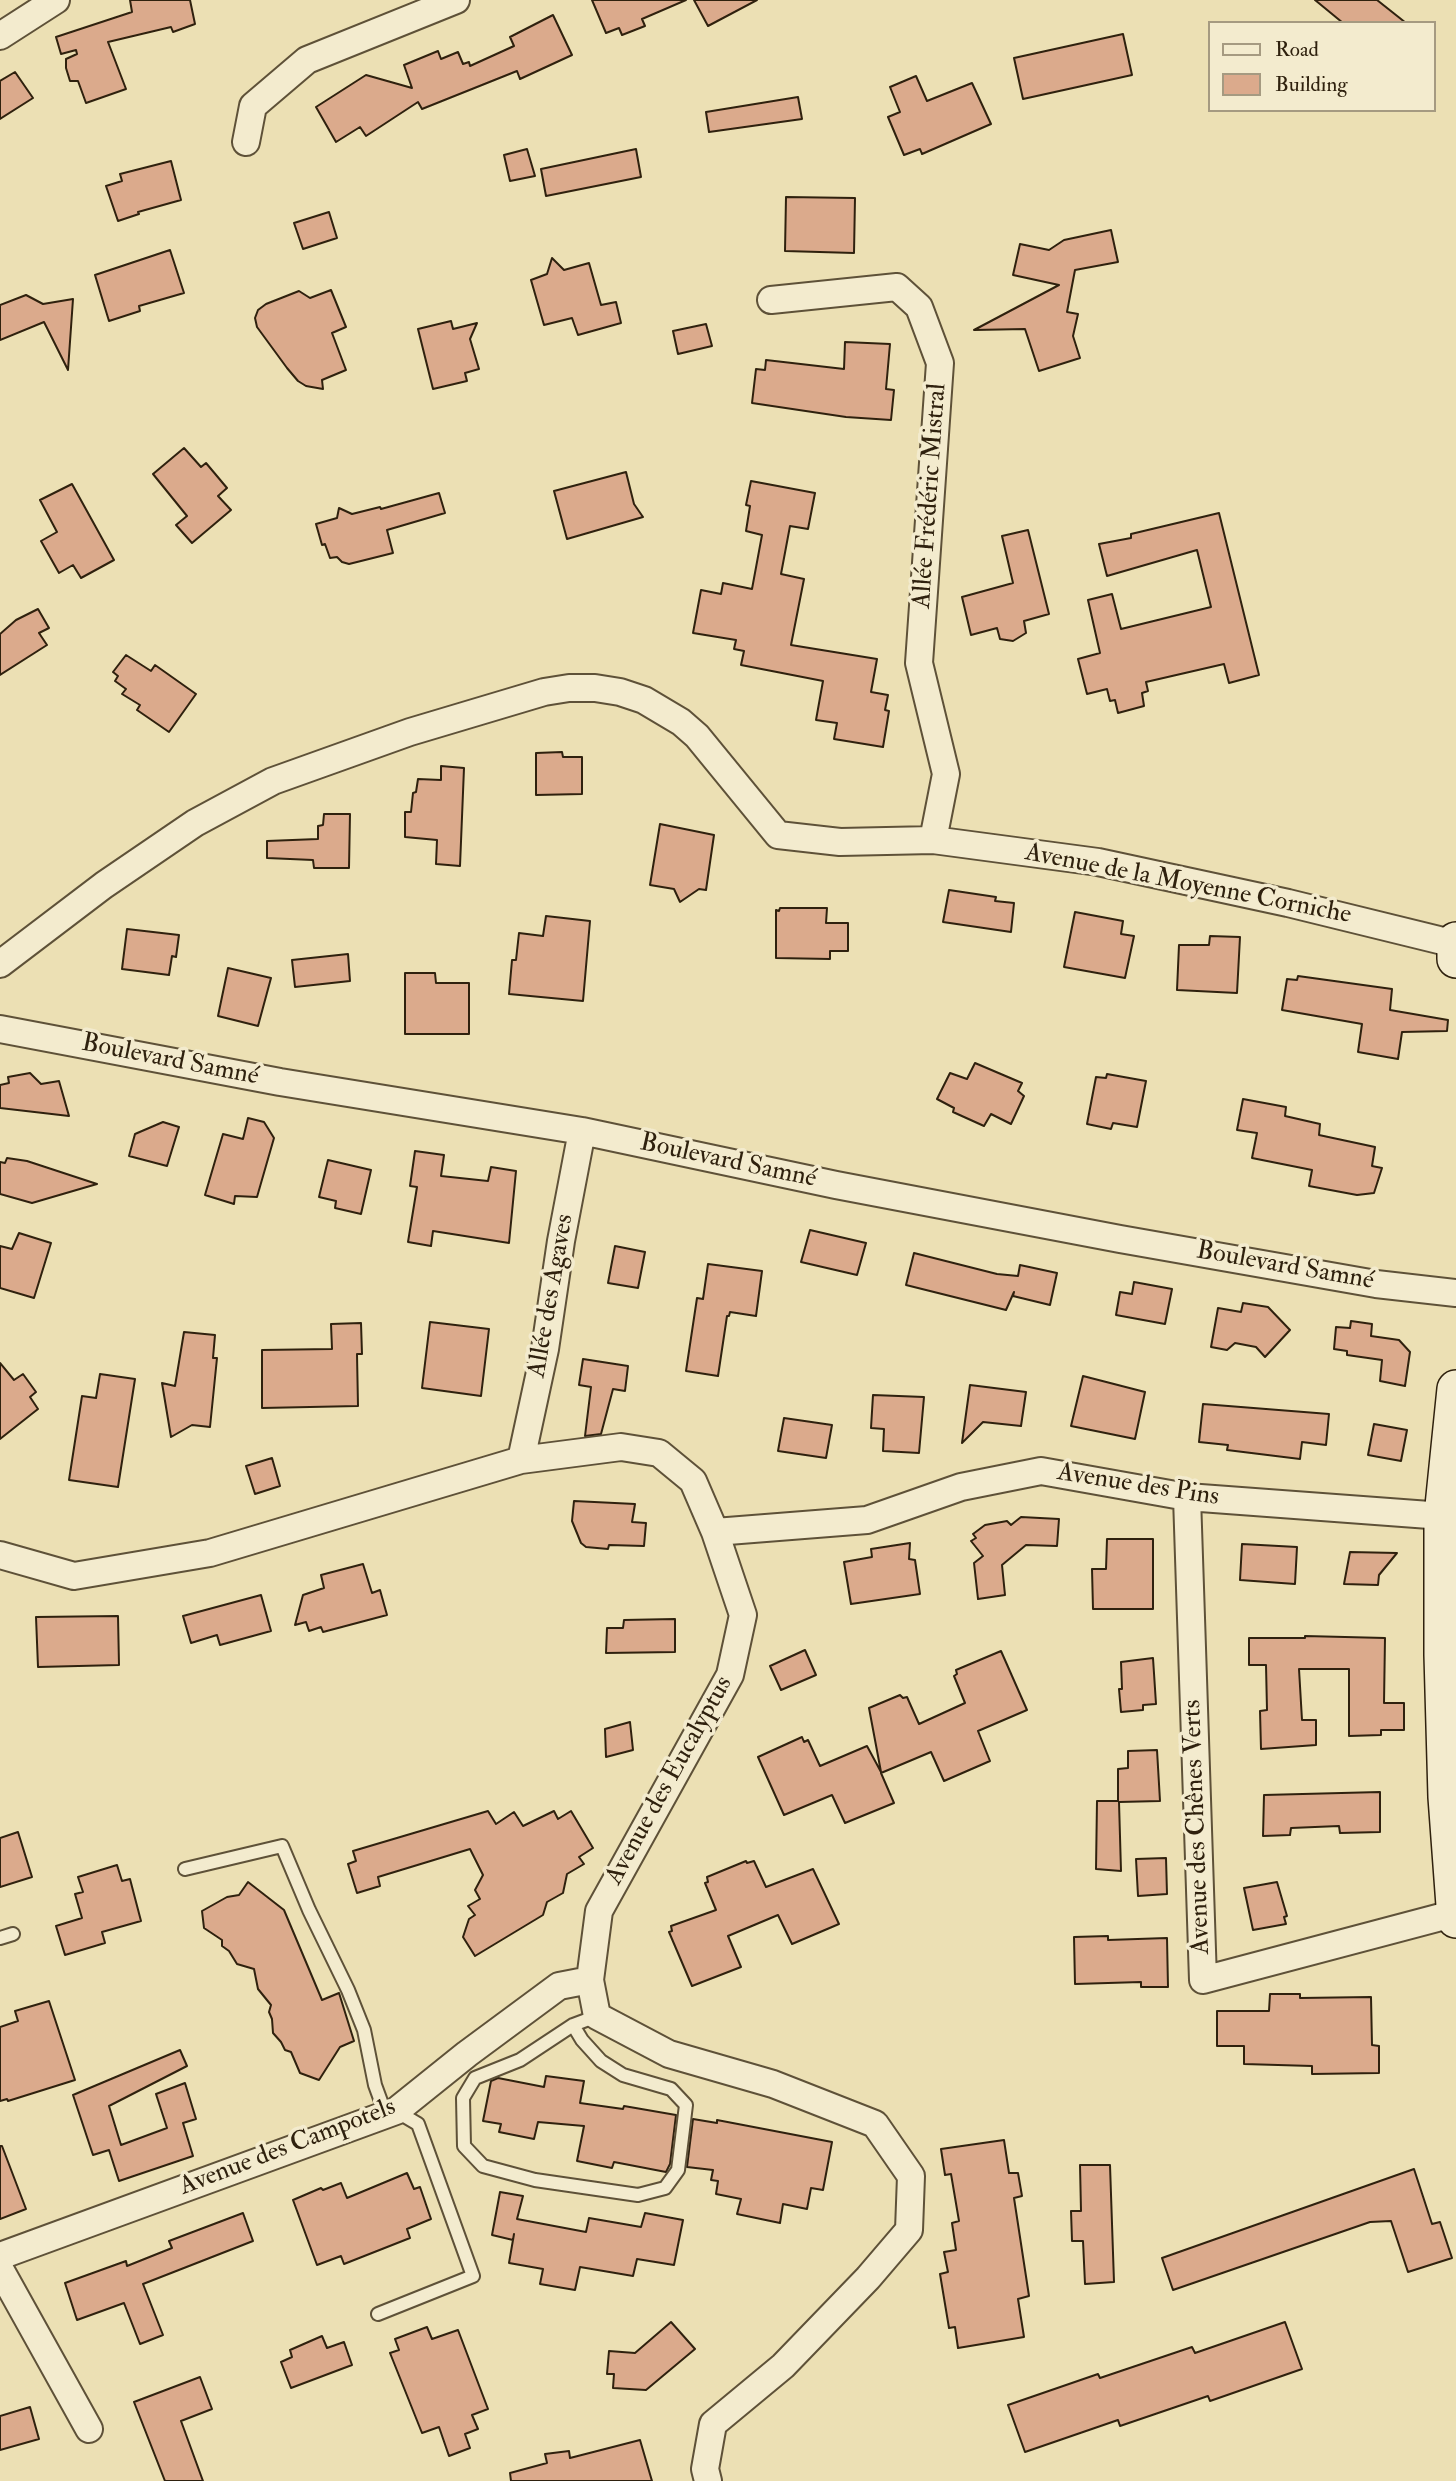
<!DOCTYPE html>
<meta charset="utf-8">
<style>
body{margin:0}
#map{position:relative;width:1456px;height:2481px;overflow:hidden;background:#ece0b4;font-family:"IM FELL Double Pica",serif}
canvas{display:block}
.legend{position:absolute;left:1208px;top:21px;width:228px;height:91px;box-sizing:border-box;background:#f3ebce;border:2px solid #a59a81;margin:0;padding:9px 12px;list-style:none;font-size:21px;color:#2f210e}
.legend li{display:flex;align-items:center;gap:14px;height:35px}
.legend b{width:35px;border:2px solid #a59a81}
</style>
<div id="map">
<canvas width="1456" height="2481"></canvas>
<ul class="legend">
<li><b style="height:9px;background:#f3ebce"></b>Road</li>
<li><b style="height:19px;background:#dbaa8c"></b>Building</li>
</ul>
</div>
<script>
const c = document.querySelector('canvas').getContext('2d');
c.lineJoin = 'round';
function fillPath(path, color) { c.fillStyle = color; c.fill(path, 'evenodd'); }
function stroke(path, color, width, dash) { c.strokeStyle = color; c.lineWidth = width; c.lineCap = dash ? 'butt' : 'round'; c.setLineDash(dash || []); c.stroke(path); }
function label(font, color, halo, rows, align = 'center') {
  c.font = font + ' "IM FELL Double Pica",serif'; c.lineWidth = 7; c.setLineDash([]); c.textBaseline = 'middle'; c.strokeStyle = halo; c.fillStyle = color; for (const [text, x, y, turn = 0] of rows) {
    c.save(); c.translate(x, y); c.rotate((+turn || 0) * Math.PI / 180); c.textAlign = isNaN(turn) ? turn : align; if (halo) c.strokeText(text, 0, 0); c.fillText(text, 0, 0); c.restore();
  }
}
const building = new Path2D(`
 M 130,0 L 190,0 L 195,24 L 173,32 L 171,27 L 108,42 L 126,89 L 86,103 L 78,81 L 70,81 L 66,68 L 66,59 L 77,54 L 76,50 L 61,54 L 56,37 L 132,12 Z
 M 592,0 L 686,0 L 642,19 L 645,26 L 622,35 L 619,28 L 606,33 Z
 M 694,0 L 757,0 L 708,26 Z
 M 1315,0 L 1377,0 L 1406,23 L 1343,23 Z
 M 553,15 L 572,55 L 520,79 L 517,71 L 422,109 L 418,102 L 366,136 L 360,127 L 336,142 L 316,107 L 366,75 L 412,88 L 404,65 L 438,51 L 441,59 L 458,52 L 463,64 L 469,62 L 470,66 L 514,46 L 510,37 Z
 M 1123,34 L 1132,75 L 1023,99 L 1014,58 Z
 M 15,72 L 33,98 L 0,119 L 0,81 Z
 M 916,76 L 927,101 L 972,83 L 991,124 L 922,154 L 920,149 L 904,155 L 888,117 L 900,112 L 890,87 Z
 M 798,97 L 802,119 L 709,132 L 706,112 Z
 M 527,149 L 535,176 L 510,181 L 504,155 Z
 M 636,149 L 641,177 L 546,196 L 541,169 Z
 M 171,161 L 181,200 L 138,212 L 139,214 L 118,221 L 106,186 L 122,181 L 120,174 Z
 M 786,197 L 855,198 L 854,253 L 785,251 Z
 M 329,212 L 337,238 L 303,249 L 294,223 Z
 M 1111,230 L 1118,262 L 1075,270 L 1067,312 L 1078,314 L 1073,336 L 1080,358 L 1039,371 L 1025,329 L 974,330 L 1059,285 L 1013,275 L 1020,244 L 1049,250 L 1064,240 Z
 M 170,250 L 184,293 L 139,306 L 140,311 L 109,321 L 95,275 Z
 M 552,258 L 564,270 L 589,263 L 601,305 L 616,302 L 621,323 L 578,335 L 572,318 L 544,325 L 531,280 L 547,274 Z
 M 331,290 L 346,327 L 332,333 L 346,370 L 322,380 L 323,389 L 306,386 L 298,381 L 287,368 L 257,327 L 255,318 L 258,310 L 266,304 L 299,291 L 310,298 Z
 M 26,295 L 43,304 L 73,299 L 68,370 L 44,322 L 0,340 L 0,305 Z
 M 451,321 L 453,329 L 477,323 L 470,339 L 479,369 L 465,373 L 467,381 L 433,389 L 418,329 Z
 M 706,324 L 712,346 L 678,354 L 673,331 Z
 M 845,342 L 890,344 L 886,389 L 894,390 L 891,420 L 846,417 L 752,403 L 756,369 L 765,370 L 766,360 L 844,369 Z
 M 184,448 L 201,467 L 206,463 L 227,488 L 218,496 L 231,510 L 192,543 L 176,525 L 187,516 L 153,474 Z
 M 626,472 L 634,504 L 643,517 L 567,539 L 554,491 Z
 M 751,481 L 815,493 L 808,529 L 790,526 L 781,574 L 804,579 L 791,645 L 877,659 L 871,692 L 888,695 L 885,710 L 889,711 L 883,747 L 834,739 L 837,723 L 816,720 L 823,681 L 741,665 L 744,651 L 734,649 L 736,640 L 693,633 L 701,590 L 721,594 L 723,583 L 752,589 L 762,535 L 746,531 L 750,506 L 746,505 Z
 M 72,484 L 114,560 L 81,578 L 73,565 L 59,573 L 41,541 L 57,532 L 40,500 Z
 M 439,493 L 445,513 L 387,530 L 393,553 L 349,564 L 342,562 L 337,557 L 330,558 L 325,544 L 322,545 L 316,524 L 337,518 L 339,508 L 352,514 L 380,507 L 381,509 Z
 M 1219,513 L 1259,675 L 1229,683 L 1224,664 L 1146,682 L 1148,691 L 1142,693 L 1144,706 L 1118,713 L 1115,700 L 1110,701 L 1107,689 L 1087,694 L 1078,659 L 1100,653 L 1088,600 L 1112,594 L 1121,629 L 1211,607 L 1197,550 L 1107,576 L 1099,544 L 1131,538 L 1131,534 Z
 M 1028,530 L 1049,614 L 1024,621 L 1026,633 L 1013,641 L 1000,639 L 997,628 L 971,635 L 962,597 L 1013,583 L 1002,536 Z
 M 38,609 L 49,628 L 39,633 L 47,645 L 0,675 L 0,634 L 16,620 Z
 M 126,655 L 151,671 L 155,665 L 196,694 L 169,732 L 137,710 L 140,705 L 122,694 L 126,689 L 115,681 L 118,676 L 113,672 Z
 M 562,752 L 563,757 L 582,757 L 582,794 L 536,795 L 536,753 Z
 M 441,766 L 464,768 L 460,866 L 436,864 L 437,840 L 405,837 L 405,812 L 411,812 L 413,793 L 416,792 L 418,779 L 441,780 Z
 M 324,814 L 350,814 L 349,868 L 314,868 L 313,860 L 267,858 L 267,841 L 318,839 L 318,826 L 323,825 Z
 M 660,824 L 714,835 L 706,890 L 699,889 L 680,902 L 674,889 L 650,885 Z
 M 949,890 L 996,897 L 995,901 L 1014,903 L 1011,932 L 943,922 Z
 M 780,908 L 827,908 L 826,923 L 848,923 L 848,951 L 830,951 L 830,959 L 776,958 L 776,910 L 779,911 Z
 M 1075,912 L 1123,921 L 1121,934 L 1134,936 L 1125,978 L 1064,967 Z
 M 546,916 L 590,921 L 583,1001 L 509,994 L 512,960 L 516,960 L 519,933 L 543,936 Z
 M 127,929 L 179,935 L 176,957 L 172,956 L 169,975 L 122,969 Z
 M 1210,936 L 1240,937 L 1237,993 L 1177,990 L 1179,945 L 1209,945 Z
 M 348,954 L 350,981 L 295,987 L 292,960 Z
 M 228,968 L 271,978 L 258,1026 L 218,1016 Z
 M 405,973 L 435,973 L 436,983 L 469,983 L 469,1034 L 405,1034 Z
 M 1298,976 L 1392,989 L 1390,1010 L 1448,1020 L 1447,1031 L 1402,1032 L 1398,1059 L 1358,1052 L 1362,1024 L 1282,1010 L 1287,979 L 1297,980 Z
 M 975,1063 L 1022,1083 L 1018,1091 L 1024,1096 L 1011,1124 L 991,1114 L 984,1126 L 953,1112 L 954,1108 L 937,1099 L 950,1073 L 967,1079 Z
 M 30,1073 L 41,1084 L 59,1081 L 69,1116 L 0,1108 L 0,1085 L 9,1083 L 8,1077 Z
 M 1107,1074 L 1146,1081 L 1137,1127 L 1113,1123 L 1111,1129 L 1087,1124 L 1096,1077 L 1106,1078 Z
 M 1243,1099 L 1286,1107 L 1285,1116 L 1320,1124 L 1319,1135 L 1375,1147 L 1372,1166 L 1382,1168 L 1374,1193 L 1357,1195 L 1309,1186 L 1312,1170 L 1252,1158 L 1257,1133 L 1237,1130 Z
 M 248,1118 L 264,1122 L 274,1138 L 257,1197 L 235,1196 L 234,1204 L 205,1195 L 223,1134 L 243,1139 Z
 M 163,1122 L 179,1127 L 167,1166 L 129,1156 L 135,1134 Z
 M 415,1151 L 444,1155 L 441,1176 L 488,1181 L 491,1167 L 516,1171 L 509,1243 L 433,1231 L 431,1246 L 408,1242 L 417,1187 L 410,1186 Z
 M 7,1158 L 27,1161 L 97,1184 L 32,1203 L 0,1194 L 0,1162 L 5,1163 Z
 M 328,1160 L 371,1170 L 361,1214 L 335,1208 L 336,1201 L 319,1197 Z
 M 810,1230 L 866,1243 L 857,1275 L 801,1262 Z
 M 19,1233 L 51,1243 L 34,1298 L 0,1288 L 0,1246 L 12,1249 Z
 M 615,1246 L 645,1252 L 638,1288 L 608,1283 Z
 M 914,1253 L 997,1274 L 1018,1276 L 1020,1265 L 1057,1273 L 1050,1305 L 1013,1296 L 1014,1292 L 1006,1310 L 906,1285 Z
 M 708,1264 L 762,1271 L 756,1316 L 730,1312 L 729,1316 L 727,1316 L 718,1376 L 686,1371 L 697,1298 L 703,1299 Z
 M 1134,1282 L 1172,1289 L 1165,1324 L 1116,1315 L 1120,1292 L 1132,1294 Z
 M 1243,1303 L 1268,1307 L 1290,1330 L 1265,1357 L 1256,1347 L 1235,1343 L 1227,1350 L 1211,1347 L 1218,1308 L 1241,1312 Z
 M 1351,1321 L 1372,1324 L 1371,1336 L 1399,1340 L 1410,1352 L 1405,1386 L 1380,1381 L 1382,1360 L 1347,1355 L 1347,1351 L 1334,1349 L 1336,1327 L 1350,1328 Z
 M 430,1322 L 489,1329 L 481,1396 L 422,1388 Z
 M 361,1323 L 362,1354 L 357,1354 L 358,1406 L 262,1408 L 262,1350 L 332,1349 L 331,1324 Z
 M 184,1332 L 215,1335 L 213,1358 L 217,1358 L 210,1427 L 192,1425 L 171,1437 L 162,1383 L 175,1386 Z
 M 583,1359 L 628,1366 L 625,1391 L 613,1389 L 601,1434 L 585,1436 L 591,1387 L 579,1385 Z
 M 0,1363 L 14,1380 L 23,1374 L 36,1392 L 30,1397 L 38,1409 L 0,1439 Z
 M 100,1374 L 135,1379 L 118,1487 L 69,1480 L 82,1396 L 96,1398 Z
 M 1083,1376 L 1145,1392 L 1135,1439 L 1071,1426 Z
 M 970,1385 L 1026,1392 L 1021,1426 L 983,1422 L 962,1443 Z
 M 873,1395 L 924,1397 L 919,1453 L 883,1451 L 884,1429 L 871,1428 Z
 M 1203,1404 L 1329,1414 L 1326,1445 L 1302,1442 L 1300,1459 L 1227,1450 L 1228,1445 L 1199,1442 Z
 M 784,1418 L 832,1425 L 826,1458 L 778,1451 Z
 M 1374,1424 L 1407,1430 L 1401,1461 L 1368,1455 Z
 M 272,1458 L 280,1486 L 255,1494 L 246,1466 Z
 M 574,1501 L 635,1504 L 632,1522 L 646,1523 L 644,1546 L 609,1545 L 608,1549 L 586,1547 L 581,1543 L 572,1521 Z
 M 1021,1517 L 1059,1519 L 1057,1546 L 1026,1545 L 1002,1565 L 1005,1595 L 978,1599 L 974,1563 L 983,1556 L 971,1541 L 976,1538 L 973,1534 L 985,1525 L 1007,1521 L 1011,1525 Z
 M 1107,1539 L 1153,1539 L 1153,1609 L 1093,1609 L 1092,1569 L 1106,1569 Z
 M 910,1543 L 909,1559 L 915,1560 L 920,1594 L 851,1604 L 844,1562 L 872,1557 L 871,1549 Z
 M 1242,1544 L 1297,1547 L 1295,1584 L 1240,1580 Z
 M 1350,1552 L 1397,1553 L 1379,1575 L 1378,1585 L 1344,1584 Z
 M 363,1564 L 372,1593 L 380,1590 L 387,1615 L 323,1632 L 321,1627 L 309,1631 L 306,1622 L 295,1625 L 303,1595 L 324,1588 L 321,1575 Z
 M 261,1595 L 271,1631 L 220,1645 L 217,1635 L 191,1643 L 183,1616 Z
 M 118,1616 L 119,1665 L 38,1667 L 36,1617 Z
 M 675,1619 L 675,1652 L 606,1653 L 607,1628 L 623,1628 L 624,1620 Z
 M 1305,1636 L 1385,1638 L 1384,1703 L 1404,1703 L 1404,1730 L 1381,1730 L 1381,1735 L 1349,1736 L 1349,1669 L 1299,1669 L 1302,1720 L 1316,1720 L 1316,1745 L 1261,1749 L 1260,1711 L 1267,1710 L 1266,1665 L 1249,1665 L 1249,1638 L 1305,1638 Z
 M 805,1650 L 816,1675 L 781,1690 L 770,1666 Z
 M 1001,1651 L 1027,1710 L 978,1731 L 990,1761 L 944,1781 L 931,1752 L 881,1773 L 894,1803 L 845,1823 L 832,1795 L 784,1815 L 758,1757 L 802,1737 L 804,1742 L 808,1740 L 820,1766 L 867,1746 L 881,1772 L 869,1708 L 900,1695 L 903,1698 L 907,1697 L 919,1724 L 965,1703 L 954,1676 L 957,1674 L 956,1670 Z
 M 1153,1658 L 1156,1704 L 1143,1705 L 1143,1710 L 1121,1712 L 1119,1689 L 1122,1689 L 1121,1662 Z
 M 630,1722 L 633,1750 L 606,1757 L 605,1729 Z
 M 1157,1750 L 1160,1801 L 1119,1802 L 1121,1871 L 1096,1869 L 1097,1801 L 1118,1801 L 1118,1769 L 1128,1768 L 1128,1751 Z
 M 1380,1792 L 1380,1832 L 1340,1833 L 1339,1826 L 1291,1828 L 1290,1835 L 1263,1836 L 1264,1795 Z
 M 488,1811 L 496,1824 L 514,1812 L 523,1826 L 554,1811 L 558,1819 L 571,1811 L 593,1848 L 579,1857 L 584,1864 L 567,1874 L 563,1893 L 547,1902 L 543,1915 L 475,1956 L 463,1937 L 469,1919 L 475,1915 L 468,1906 L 480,1899 L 475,1890 L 483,1875 L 470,1849 L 378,1877 L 380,1886 L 357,1893 L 348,1864 L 356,1861 L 353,1851 Z
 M 18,1832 L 32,1877 L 0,1887 L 0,1838 Z
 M 1166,1858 L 1167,1894 L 1138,1896 L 1136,1859 Z
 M 746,1861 L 747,1863 L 754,1861 L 766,1887 L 813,1869 L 839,1924 L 792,1944 L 778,1915 L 728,1936 L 741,1967 L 692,1986 L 669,1932 L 672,1931 L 671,1926 L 716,1910 L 705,1883 L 708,1882 L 707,1877 Z
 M 117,1865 L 122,1881 L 130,1879 L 141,1921 L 102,1932 L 105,1943 L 65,1955 L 56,1926 L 82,1918 L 75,1894 L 83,1892 L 78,1877 Z
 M 248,1882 L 284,1910 L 322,2000 L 339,1993 L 354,2041 L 340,2047 L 319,2080 L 300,2073 L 291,2052 L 285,2050 L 281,2042 L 273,2033 L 272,2019 L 269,2012 L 271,2005 L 258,1989 L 254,1969 L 237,1964 L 229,1951 L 222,1946 L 222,1940 L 204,1928 L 202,1911 L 227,1897 L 239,1895 Z
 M 1277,1882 L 1287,1916 L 1284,1917 L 1286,1924 L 1253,1930 L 1244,1888 Z
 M 1108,1936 L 1108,1940 L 1167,1938 L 1168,1987 L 1141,1987 L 1141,1982 L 1075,1984 L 1074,1937 Z
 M 1270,1994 L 1300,1994 L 1300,1998 L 1371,1997 L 1372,2045 L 1379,2046 L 1379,2073 L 1312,2074 L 1312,2066 L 1244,2064 L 1244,2046 L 1217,2046 L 1217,2011 L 1269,2011 Z
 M 49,2001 L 75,2080 L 8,2101 L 7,2099 L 0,2101 L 0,2027 L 18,2021 L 15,2011 Z
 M 180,2050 L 187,2066 L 109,2106 L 121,2145 L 167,2128 L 156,2094 L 185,2083 L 196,2119 L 183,2123 L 193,2156 L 119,2181 L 109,2150 L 93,2155 L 73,2095 Z
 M 546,2076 L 584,2081 L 580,2103 L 623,2109 L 624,2106 L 676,2115 L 670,2164 L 666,2172 L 614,2162 L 612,2168 L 577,2161 L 584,2126 L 538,2122 L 534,2139 L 499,2132 L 501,2124 L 483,2121 L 491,2081 L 498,2078 L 544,2087 Z
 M 693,2119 L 717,2123 L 717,2120 L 832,2142 L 823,2190 L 811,2188 L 807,2209 L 783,2204 L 780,2223 L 737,2214 L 741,2199 L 716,2194 L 718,2181 L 711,2180 L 713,2170 L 687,2167 Z
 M 1004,2140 L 1009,2173 L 1018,2173 L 1022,2196 L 1014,2198 L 1029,2296 L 1018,2299 L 1024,2337 L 958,2348 L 955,2327 L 949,2328 L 940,2274 L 948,2272 L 944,2252 L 956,2250 L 952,2223 L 959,2221 L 951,2174 L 945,2175 L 941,2149 Z
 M 0,2146 L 2,2146 L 26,2209 L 0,2219 Z
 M 1080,2165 L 1110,2165 L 1114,2282 L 1085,2284 L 1083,2241 L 1072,2241 L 1071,2211 L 1081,2211 Z
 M 1414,2169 L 1432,2224 L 1440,2222 L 1452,2258 L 1408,2272 L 1391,2221 L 1370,2222 L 1173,2290 L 1162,2258 Z
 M 407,2173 L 414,2189 L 420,2187 L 431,2219 L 407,2229 L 410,2238 L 344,2264 L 341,2256 L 317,2265 L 293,2200 L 321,2188 L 323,2190 L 341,2183 L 347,2198 Z
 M 500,2192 L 523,2196 L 517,2219 L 586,2232 L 589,2218 L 641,2227 L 645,2213 L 683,2220 L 674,2265 L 637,2259 L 633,2276 L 580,2267 L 575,2290 L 540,2284 L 543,2269 L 509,2263 L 514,2234 L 513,2240 L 492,2235 Z
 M 243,2213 L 253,2241 L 143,2284 L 163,2335 L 140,2344 L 124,2303 L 77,2320 L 65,2283 L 126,2261 L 127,2266 L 172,2248 L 169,2241 Z
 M 671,2322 L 695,2349 L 646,2390 L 613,2388 L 614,2374 L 607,2374 L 609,2351 L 635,2353 Z
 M 1285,2322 L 1302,2369 L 1210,2401 L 1208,2396 L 1120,2426 L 1118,2420 L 1025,2452 L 1008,2405 L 1098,2374 L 1100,2378 L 1192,2347 L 1195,2353 Z
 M 427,2327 L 432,2339 L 458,2330 L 488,2409 L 472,2415 L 478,2429 L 465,2434 L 470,2448 L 449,2456 L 439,2427 L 422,2433 L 390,2353 L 399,2350 L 395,2339 Z
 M 322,2336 L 327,2348 L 344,2342 L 352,2365 L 291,2388 L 281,2362 L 292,2357 L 290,2350 Z
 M 200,2377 L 212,2409 L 181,2421 L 203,2481 L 165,2481 L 134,2402 Z
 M 30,2407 L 39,2439 L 0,2450 L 0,2416 Z
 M 640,2440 L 652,2481 L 511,2481 L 510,2473 L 547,2463 L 545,2454 L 569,2451 L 570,2458 Z`);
fillPath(building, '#dbaa8c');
stroke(building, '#2f210e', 2);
const lane = new Path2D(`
 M 185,1869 L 282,1846 L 309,1910 L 348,1990 L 364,2030 L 375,2085 L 386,2115
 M 0,1938 L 13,1934
 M 573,2025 L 582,2040 L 601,2061 L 623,2075 L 671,2089 L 686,2105 L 678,2170 L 665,2188 L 638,2195 L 535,2180 L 483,2166 L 464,2146 L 463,2098 L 475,2078 L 520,2060 L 573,2025 L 597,2016
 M 378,2314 L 473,2276 L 418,2124 L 396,2111`);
const street = new Path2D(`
 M 0,36 L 56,0
 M 246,142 L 253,106 L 307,60 L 456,0
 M 771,300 L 897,287 L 919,307 L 940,363 L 919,663 L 946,774 L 933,840
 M 0,964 L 104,885 L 195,823 L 273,781 L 410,732 L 544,692 L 569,688 L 595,688 L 620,692 L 644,700 L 681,722 L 697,736 L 778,835 L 840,842 L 933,840 L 1098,862 L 1288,903 L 1455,944
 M 0,1029 L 280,1082 L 582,1131 L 836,1185 L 1120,1239 L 1376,1284 L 1456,1293
 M 521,1460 L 545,1349 L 561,1241 L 582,1131
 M 1187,1497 L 1203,1980 L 1456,1913
 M 715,1532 L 867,1520 L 961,1487 L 1041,1471 L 1187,1497 L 1443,1516
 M 0,1555 L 74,1576 L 210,1553 L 521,1460 L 621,1447 L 659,1453 L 693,1481 L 715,1532 L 743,1615 L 730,1675 L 599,1911 L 590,1980 L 597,2016 L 669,2054 L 773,2084 L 875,2124 L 911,2176 L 909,2230 L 868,2278 L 783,2366 L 713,2424 L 705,2469 L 708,2481
 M 0,2256 L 396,2111 L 467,2054 L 559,1986 L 590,1980
 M 0,2269 L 89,2429`);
const secondary = new Path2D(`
 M 1456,941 L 1456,959
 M 1456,1389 L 1443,1516 L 1443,1655 L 1447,1797 L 1456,1919`);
stroke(lane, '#5e5138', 16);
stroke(street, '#5e5138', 30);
stroke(secondary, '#2f210e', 40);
stroke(lane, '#f3ebce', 12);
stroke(street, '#f3ebce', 26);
stroke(secondary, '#f3ebce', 37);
label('26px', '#2f210e', '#f3ebce', [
 ["Allée Frédéric Mistral",931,496,-86],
 ["Avenue de la Moyenne Corniche",1188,885,11],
 ["Boulevard Samné",170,1061,11],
 ["Boulevard Samné",728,1162,12],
 ["Boulevard Samné",1285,1267,10],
 ["Allée des Agaves",552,1296,-80],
 ["Avenue des Pins",1138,1486,9],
 ["Avenue des Eucalyptus",670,1781,-61],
 ["Avenue des Chênes Verts",1198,1827,-92],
 ["Avenue des Campotels",288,2148,-21]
]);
</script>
